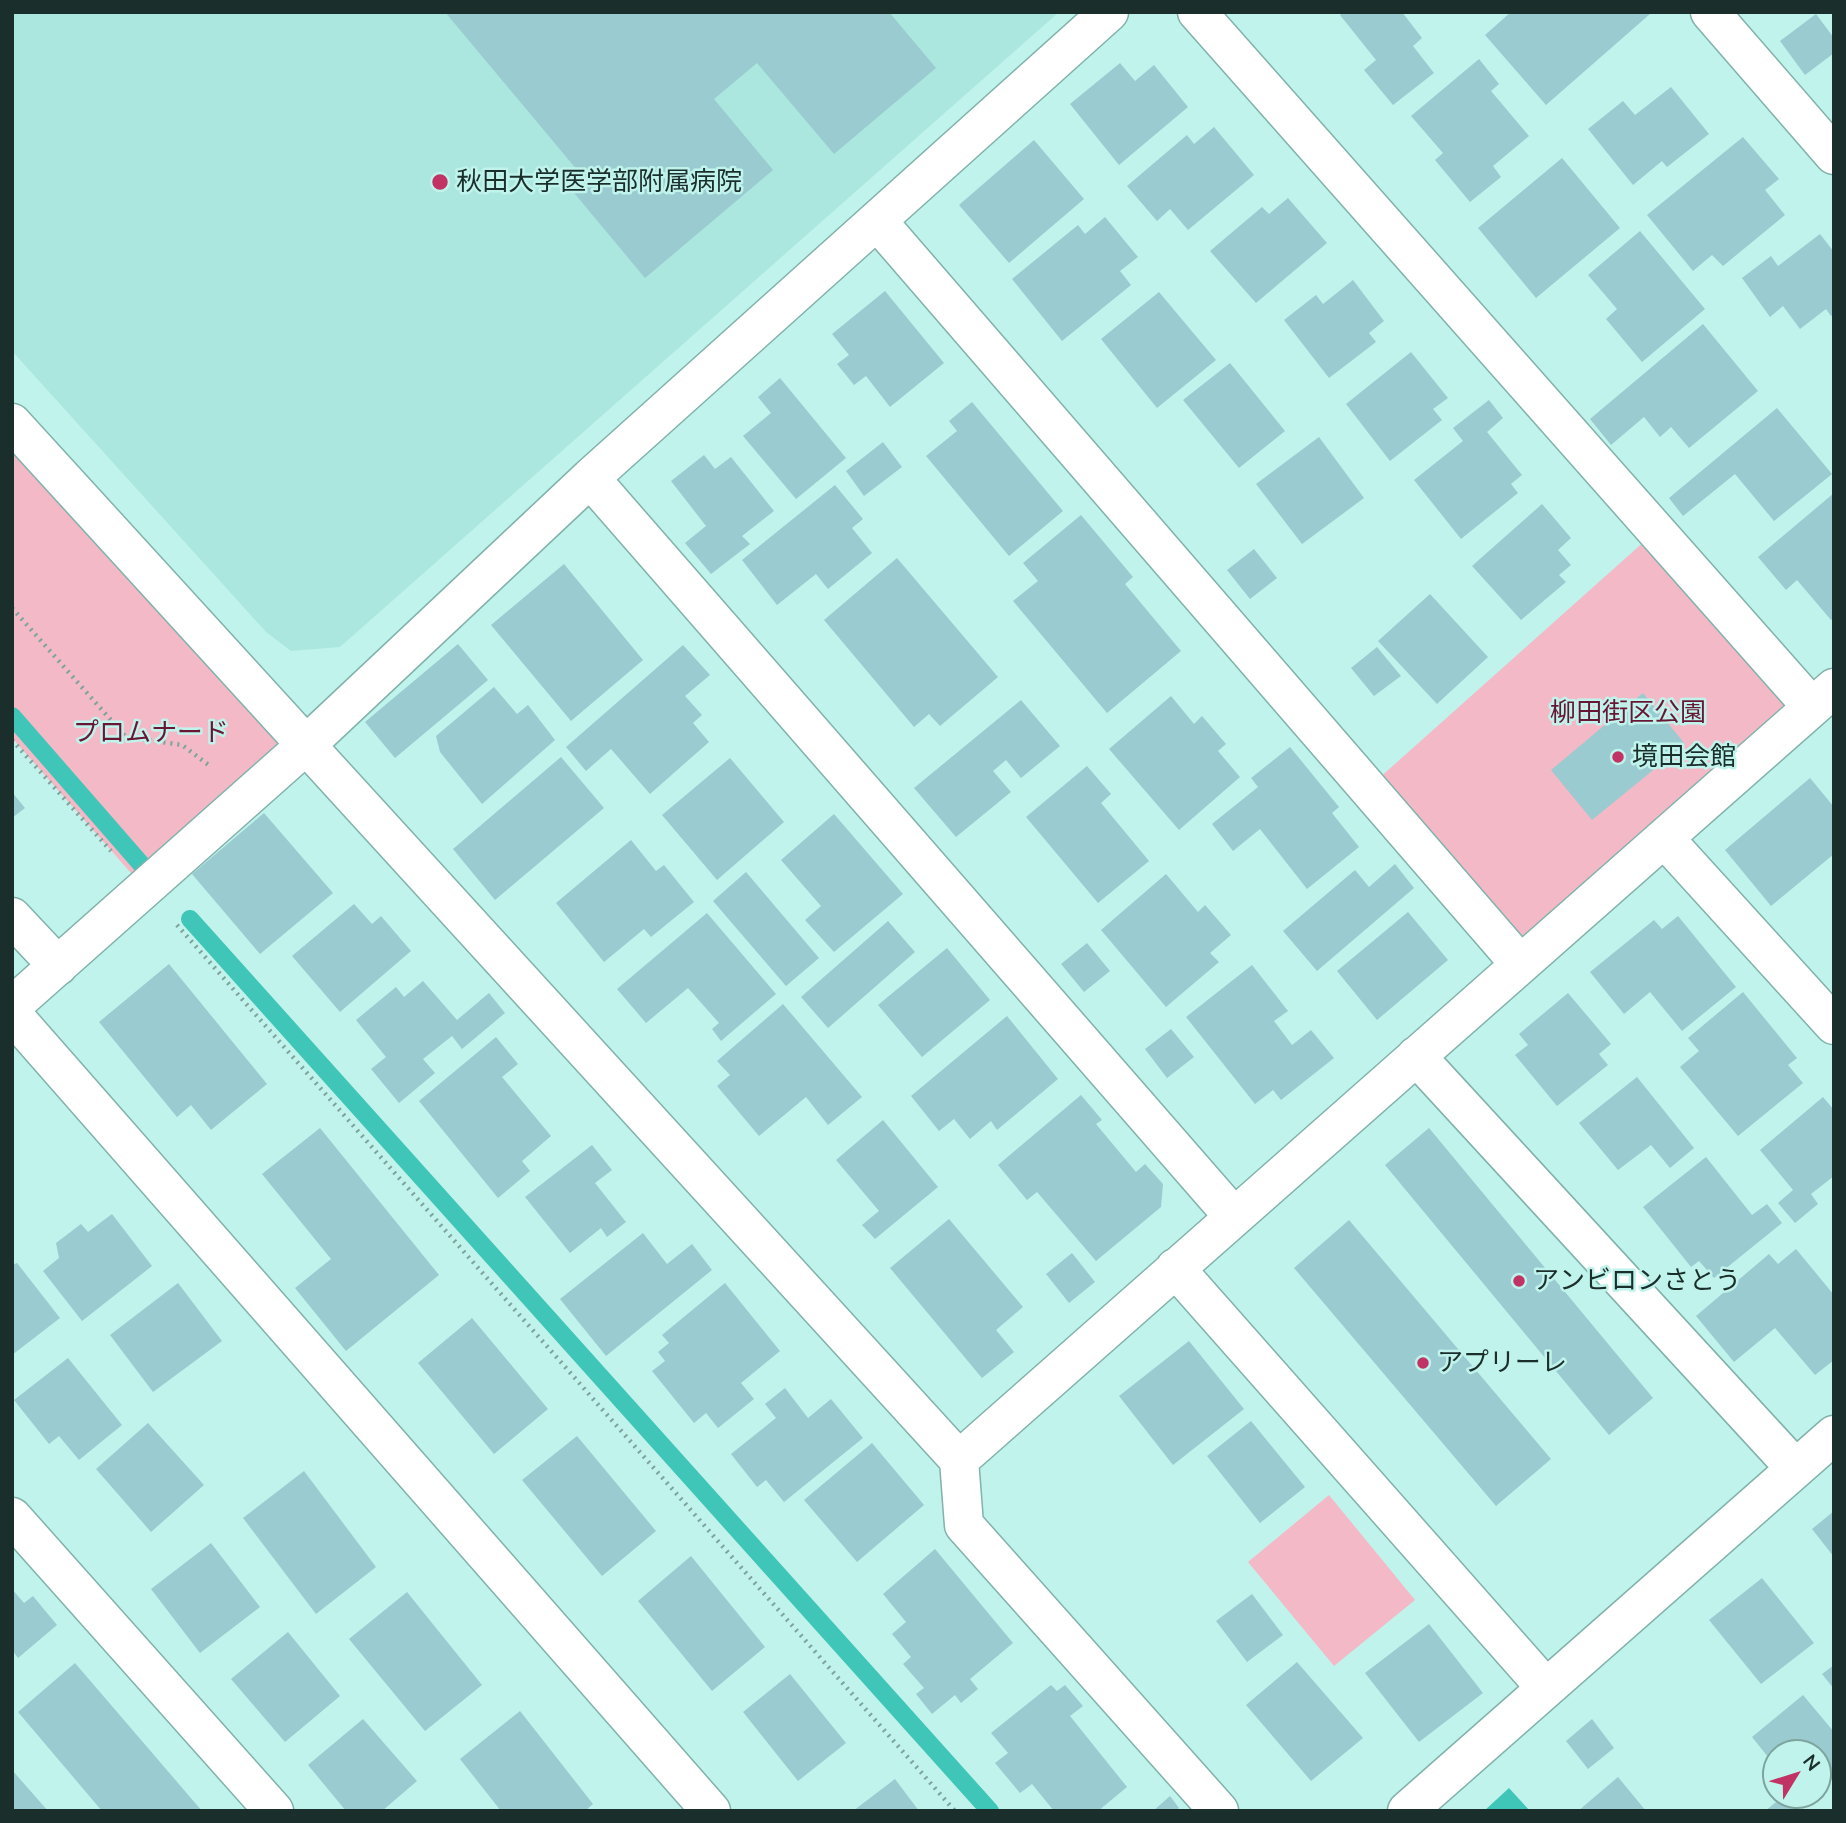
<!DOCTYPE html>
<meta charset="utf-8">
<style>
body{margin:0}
#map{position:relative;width:1846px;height:1823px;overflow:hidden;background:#c0f3eb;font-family:Mulish,sans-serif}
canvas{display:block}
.frame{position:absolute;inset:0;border:14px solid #1a2e2b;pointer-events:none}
.north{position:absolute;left:1762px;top:1739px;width:70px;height:70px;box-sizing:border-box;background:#c0f3eb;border:2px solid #7ea49e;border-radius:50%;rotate:52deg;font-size:19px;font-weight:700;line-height:28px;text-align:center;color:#1a2e2b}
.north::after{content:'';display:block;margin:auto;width:24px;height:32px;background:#c03364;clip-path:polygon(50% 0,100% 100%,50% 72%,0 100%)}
</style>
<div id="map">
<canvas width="1846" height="1823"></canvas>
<div class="frame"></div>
<div class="north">N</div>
</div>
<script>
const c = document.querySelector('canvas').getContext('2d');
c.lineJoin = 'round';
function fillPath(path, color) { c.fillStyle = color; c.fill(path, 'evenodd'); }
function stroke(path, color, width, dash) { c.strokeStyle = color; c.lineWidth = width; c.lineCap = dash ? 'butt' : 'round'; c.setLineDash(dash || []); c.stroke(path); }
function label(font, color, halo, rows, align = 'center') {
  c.font = font + ' Mulish,"Noto Sans JP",sans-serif'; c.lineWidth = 5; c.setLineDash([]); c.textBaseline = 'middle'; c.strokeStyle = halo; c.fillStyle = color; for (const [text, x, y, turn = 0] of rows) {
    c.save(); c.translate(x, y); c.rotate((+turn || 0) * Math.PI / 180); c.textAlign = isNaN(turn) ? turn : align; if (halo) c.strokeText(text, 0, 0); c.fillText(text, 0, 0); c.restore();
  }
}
fillPath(new Path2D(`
 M 12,12 L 1059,12 L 340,647 L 291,651 L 266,632 L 12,351 Z`), '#abe7de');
fillPath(new Path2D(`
 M 12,417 L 305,746 L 145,889 L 12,738 Z
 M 1656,531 L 1812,707 L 1520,964 L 1368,788 Z
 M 1329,1495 L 1415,1600 L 1334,1666 L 1248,1562 Z`), '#f4b9c6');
fillPath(new Path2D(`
 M 1509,1788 L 1530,1811 L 1484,1811 Z`), '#40c6b8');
stroke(new Path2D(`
 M 12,716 L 155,880
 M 190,919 L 990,1811`), '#40c6b8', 18);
fillPath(new Path2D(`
 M 445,12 L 889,12 L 936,68 L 834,154 L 757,63 L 714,99 L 773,170 L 645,278 L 565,182 L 578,171 Z
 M 1343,12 L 1402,12 L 1422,38 L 1413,46 L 1434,73 L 1393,105 L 1364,70 L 1376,60 L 1340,15 Z
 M 1511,12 L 1648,12 L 1650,14 L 1546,105 L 1485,35 Z
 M 1816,14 L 1834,38 L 1834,53 L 1805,75 L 1780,41 Z
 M 1479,59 L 1499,84 L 1491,91 L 1529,136 L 1493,166 L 1501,177 L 1470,202 L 1435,160 L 1443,153 L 1411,116 Z
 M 1120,63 L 1135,81 L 1154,65 L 1188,107 L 1119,165 L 1070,104 Z
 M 1671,87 L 1709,134 L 1667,167 L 1662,161 L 1633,185 L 1588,129 L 1623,101 L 1635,115 Z
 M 1214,127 L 1254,175 L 1188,230 L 1170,209 L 1157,221 L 1127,186 L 1187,135 L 1194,144 Z
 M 1743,137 L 1779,179 L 1765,190 L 1785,215 L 1723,266 L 1712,255 L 1693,271 L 1647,215 Z
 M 1034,140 L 1084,199 L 1009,263 L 959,205 Z
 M 1562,158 L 1620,228 L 1536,298 L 1478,228 Z
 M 1288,198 L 1327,243 L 1256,303 L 1210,251 L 1262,207 L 1269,214 Z
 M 1105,217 L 1138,257 L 1120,271 L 1131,285 L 1062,341 L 1012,279 L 1078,225 L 1085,234 Z
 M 1640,231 L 1705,309 L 1642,362 L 1606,319 L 1617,309 L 1588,275 Z
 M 1820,234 L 1834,252 L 1834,314 L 1831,316 L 1826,309 L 1800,329 L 1783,306 L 1770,317 L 1742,278 L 1771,256 L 1778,266 Z
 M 1353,280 L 1384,321 L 1369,333 L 1376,342 L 1329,378 L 1284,320 L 1316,295 L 1323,304 Z
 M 885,291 L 944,363 L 890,407 L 866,376 L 854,385 L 837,364 L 849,355 L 832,334 Z
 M 1159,292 L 1216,360 L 1157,408 L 1101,339 Z
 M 1703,324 L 1758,391 L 1689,448 L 1671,427 L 1660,437 L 1644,417 L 1611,445 L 1590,419 Z
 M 1411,352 L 1448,398 L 1433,409 L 1442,420 L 1390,461 L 1346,404 Z
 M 1230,363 L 1285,431 L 1239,468 L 1183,400 Z
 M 780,378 L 846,458 L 796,499 L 743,436 L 771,413 L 758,397 Z
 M 1489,400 L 1503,418 L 1487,432 L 1522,475 L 1511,484 L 1518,493 L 1461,539 L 1414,480 L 1463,441 L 1453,428 Z
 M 972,402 L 1063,511 L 1009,556 L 926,456 L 957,431 L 949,421 Z
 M 1777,408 L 1832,474 L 1774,521 L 1735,474 L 1683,516 L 1669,498 Z
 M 1319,437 L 1364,498 L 1302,544 L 1256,484 Z
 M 883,442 L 902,467 L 864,496 L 846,471 Z
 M 704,455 L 715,469 L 731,457 L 774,511 L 742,536 L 750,544 L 711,574 L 685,543 L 706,526 L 671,481 Z
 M 835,485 L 863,519 L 852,528 L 872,553 L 828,589 L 816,574 L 777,605 L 742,560 Z
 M 1834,493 L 1834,618 L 1831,620 L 1797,580 L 1786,590 L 1758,557 Z
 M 1542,504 L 1571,538 L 1558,550 L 1571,565 L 1559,575 L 1566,582 L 1521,620 L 1472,566 Z
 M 1081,515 L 1133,577 L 1125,584 L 1181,651 L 1107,713 L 1013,601 L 1038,581 L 1023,563 Z
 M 1254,549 L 1277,578 L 1250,599 L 1227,570 Z
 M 897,558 L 998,677 L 940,726 L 929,714 L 914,727 L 824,620 Z
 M 564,564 L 643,660 L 571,721 L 491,625 Z
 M 1430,594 L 1488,657 L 1437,704 L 1378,641 Z
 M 458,644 L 488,680 L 395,758 L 365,722 Z
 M 683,645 L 710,675 L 685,696 L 702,715 L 693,723 L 709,742 L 650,794 L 611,749 L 586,771 L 566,747 Z
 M 1377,647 L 1401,676 L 1374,696 L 1351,668 Z
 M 494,687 L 517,714 L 528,705 L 555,740 L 482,804 L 440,752 L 436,736 Z
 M 1643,693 L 1685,744 L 1592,820 L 1551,770 Z
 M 1171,696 L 1194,724 L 1202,716 L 1226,744 L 1218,751 L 1240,777 L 1179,830 L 1109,749 Z
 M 1021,700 L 1060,746 L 1021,778 L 1006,760 L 993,771 L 1011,792 L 956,837 L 914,788 Z
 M 1290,747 L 1339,807 L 1332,813 L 1359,847 L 1307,889 L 1260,829 L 1233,851 L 1212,824 L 1258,787 L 1251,778 Z
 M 561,757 L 604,808 L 495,900 L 453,849 Z
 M 730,758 L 784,822 L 717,880 L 662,815 Z
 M 1087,766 L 1111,794 L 1101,803 L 1149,861 L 1098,903 L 1026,817 Z
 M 1810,778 L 1834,807 L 1834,854 L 1771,906 L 1725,850 Z
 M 12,792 L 25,808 L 12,818 Z
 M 264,813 L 333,893 L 260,954 L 192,874 Z
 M 834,814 L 903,894 L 834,952 L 805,920 L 821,906 L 781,860 Z
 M 631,840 L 656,871 L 664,865 L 694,902 L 651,937 L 644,929 L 604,962 L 556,903 Z
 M 1395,864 L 1414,888 L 1317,971 L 1283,931 L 1355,870 L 1369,887 Z
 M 746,872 L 819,958 L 786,986 L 713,901 Z
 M 1166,874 L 1198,912 L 1205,905 L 1231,935 L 1210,953 L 1219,962 L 1166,1007 L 1101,930 Z
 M 354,904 L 372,924 L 381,916 L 411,951 L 340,1012 L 292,956 Z
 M 1408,912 L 1448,960 L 1377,1020 L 1337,971 Z
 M 707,913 L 776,994 L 721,1041 L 712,1029 L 719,1023 L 688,988 L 646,1023 L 617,989 Z
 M 1678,916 L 1736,987 L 1682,1031 L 1650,992 L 1624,1014 L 1590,972 L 1654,920 L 1662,929 Z
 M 888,921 L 915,952 L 828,1028 L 801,997 Z
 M 1087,943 L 1110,971 L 1084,992 L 1061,964 Z
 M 947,948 L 990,1000 L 922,1057 L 878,1005 Z
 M 169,964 L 267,1084 L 211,1130 L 191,1105 L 177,1117 L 99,1022 Z
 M 1252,965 L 1288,1011 L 1274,1021 L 1292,1045 L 1311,1030 L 1334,1058 L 1281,1100 L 1273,1090 L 1255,1104 L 1186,1017 Z
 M 423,981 L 457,1020 L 489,993 L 505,1013 L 462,1049 L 452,1036 L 423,1059 L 435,1073 L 399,1103 L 371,1069 L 386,1057 L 356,1020 L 396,987 L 404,997 Z
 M 1743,992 L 1797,1058 L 1788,1065 L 1803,1083 L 1738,1136 L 1680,1067 L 1699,1051 L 1688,1038 Z
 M 1568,993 L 1611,1044 L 1599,1054 L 1608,1065 L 1557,1106 L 1515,1055 L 1528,1045 L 1519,1034 Z
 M 783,1004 L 862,1097 L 828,1125 L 806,1097 L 759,1136 L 717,1086 L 730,1075 L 717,1061 Z
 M 1007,1016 L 1058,1079 L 997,1130 L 991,1121 L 970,1139 L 954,1119 L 939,1131 L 911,1096 Z
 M 1171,1029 L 1194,1057 L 1167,1078 L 1145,1049 Z
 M 496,1037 L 518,1064 L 502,1077 L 551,1136 L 522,1161 L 530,1171 L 498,1198 L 419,1101 Z
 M 1637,1077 L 1694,1148 L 1670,1168 L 1651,1145 L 1618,1170 L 1579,1123 Z
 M 1081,1095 L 1102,1120 L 1096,1124 L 1136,1172 L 1145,1164 L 1163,1184 L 1161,1207 L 1096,1261 L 1037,1192 L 1027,1200 L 998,1165 Z
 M 1823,1097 L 1834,1110 L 1834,1176 L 1811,1194 L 1818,1204 L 1795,1223 L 1778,1203 L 1793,1190 L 1760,1150 Z
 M 883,1120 L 938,1187 L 875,1239 L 862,1225 L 879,1211 L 836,1160 Z
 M 320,1128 L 439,1275 L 346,1351 L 295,1288 L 331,1259 L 262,1174 Z
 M 1429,1128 L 1653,1398 L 1609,1435 L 1385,1165 Z
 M 592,1145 L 612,1170 L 595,1183 L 626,1222 L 607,1237 L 601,1228 L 570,1253 L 525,1197 Z
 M 1706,1157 L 1752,1215 L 1767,1204 L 1782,1223 L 1714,1278 L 1699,1261 L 1691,1267 L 1643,1207 Z
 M 112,1214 L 152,1266 L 82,1321 L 43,1271 L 59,1258 L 56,1243 L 81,1224 L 88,1232 Z
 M 949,1219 L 1023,1307 L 996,1330 L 1014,1352 L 982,1378 L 890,1268 Z
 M 1349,1220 L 1551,1459 L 1496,1506 L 1294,1268 Z
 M 643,1233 L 667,1264 L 692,1244 L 712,1270 L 606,1356 L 560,1299 Z
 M 1796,1249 L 1834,1295 L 1834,1360 L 1815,1375 L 1775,1328 L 1734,1362 L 1696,1316 L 1769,1254 L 1778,1264 Z
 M 1072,1253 L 1095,1282 L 1069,1303 L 1046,1274 Z
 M 17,1263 L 60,1318 L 12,1355 L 12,1265 Z
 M 178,1283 L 222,1341 L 153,1392 L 110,1335 Z
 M 725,1283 L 780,1351 L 741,1383 L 754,1399 L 718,1428 L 706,1413 L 694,1423 L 652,1371 L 665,1361 L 658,1352 L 669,1343 L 662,1335 Z
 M 472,1318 L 548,1409 L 494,1454 L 418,1363 Z
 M 1189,1341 L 1244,1409 L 1173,1465 L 1119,1396 Z
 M 68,1358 L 122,1425 L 79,1460 L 59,1436 L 49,1444 L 14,1400 Z
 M 785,1388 L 808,1418 L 831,1399 L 863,1438 L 784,1502 L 766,1480 L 757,1487 L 731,1454 L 776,1418 L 765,1404 Z
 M 1251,1421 L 1305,1487 L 1260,1523 L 1207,1456 Z
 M 148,1423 L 204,1485 L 151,1532 L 96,1469 Z
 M 577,1436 L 656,1531 L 602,1576 L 522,1480 Z
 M 872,1443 L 924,1505 L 857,1562 L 804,1500 Z
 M 304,1471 L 376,1567 L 316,1614 L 243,1518 Z
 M 1834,1511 L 1834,1557 L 1812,1529 Z
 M 211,1543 L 260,1607 L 200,1653 L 151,1589 Z
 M 935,1549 L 1013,1643 L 970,1679 L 978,1689 L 961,1703 L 955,1695 L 932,1714 L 916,1694 L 924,1688 L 903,1664 L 911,1657 L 892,1634 L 906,1622 L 883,1594 Z
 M 691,1556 L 765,1647 L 712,1691 L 638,1601 Z
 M 1762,1578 L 1814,1643 L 1761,1684 L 1709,1620 Z
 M 12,1589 L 24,1603 L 33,1596 L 57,1625 L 18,1658 L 12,1650 Z
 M 407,1592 L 482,1685 L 425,1731 L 349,1639 Z
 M 1252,1594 L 1283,1635 L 1247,1662 L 1216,1621 Z
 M 1429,1624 L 1483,1693 L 1419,1742 L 1365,1673 Z
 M 288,1632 L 340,1696 L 285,1742 L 231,1679 Z
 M 1297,1662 L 1363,1738 L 1311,1781 L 1246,1705 Z
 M 75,1663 L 202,1811 L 102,1811 L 18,1712 Z
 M 1834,1665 L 1834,1689 L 1822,1674 Z
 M 790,1674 L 846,1743 L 798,1781 L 743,1712 Z
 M 1051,1685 L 1057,1691 L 1065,1685 L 1083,1706 L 1070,1716 L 1127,1787 L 1098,1811 L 1054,1811 L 1032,1784 L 1020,1793 L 995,1763 L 1008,1753 L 991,1733 Z
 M 1803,1695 L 1834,1732 L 1834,1778 L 1818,1791 L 1818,1753 L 1776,1753 L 1776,1767 L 1752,1737 Z
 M 520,1711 L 593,1804 L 585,1811 L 501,1811 L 460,1759 Z
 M 363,1719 L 417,1781 L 382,1811 L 346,1811 L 308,1765 Z
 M 1592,1719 L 1614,1748 L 1588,1769 L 1566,1741 Z
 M 12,1770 L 48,1811 L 12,1811 Z
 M 1618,1777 L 1646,1811 L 1578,1811 Z
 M 895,1779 L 919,1811 L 853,1811 Z
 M 1785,1795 L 1800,1811 L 1765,1811 Z
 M 1170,1796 L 1179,1808 L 1175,1811 L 1153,1811 Z`), '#99cbd0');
const minor = new Path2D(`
 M 1197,12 L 1812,707
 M 1710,12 L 1834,155
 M 878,222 L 1520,964
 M 12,423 L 959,1460 L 1834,688
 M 590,478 L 1234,1217
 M 1664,838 L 1834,1025
 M 12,917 L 58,966
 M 12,1006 L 305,746 L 590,478 L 1109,12
 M 12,1014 L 711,1811
 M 1416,1056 L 1795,1468
 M 1175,1268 L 1546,1688
 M 959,1460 L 964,1525 L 1219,1811
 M 12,1517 L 274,1811
 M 1407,1811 L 1834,1435`);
stroke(minor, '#81b2ab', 41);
stroke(new Path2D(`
 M 12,608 L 126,737 L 182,745 L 210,766
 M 12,740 L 111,851
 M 177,925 L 955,1811`), '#7da39d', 4.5, [2, 5]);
stroke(minor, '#fff', 38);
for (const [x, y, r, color] of [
 [440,182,9,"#c03364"],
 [1618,757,7,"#c03364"],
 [1519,1281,7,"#c03364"],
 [1423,1363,7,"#c03364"]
]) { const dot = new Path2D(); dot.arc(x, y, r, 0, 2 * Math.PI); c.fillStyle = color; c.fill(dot); stroke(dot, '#c0f3eb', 2.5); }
label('26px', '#1a2e2b', '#c0f3eb', [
 ["秋田大学医学部附属病院",456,182],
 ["境田会館",1632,757],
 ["アンビロンさとう",1533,1281],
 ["アプリーレ",1437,1363]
], 'left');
label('26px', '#681633', '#c0f3eb', [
 ["柳田街区公園",1628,713],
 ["プロムナード",151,733]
]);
</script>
